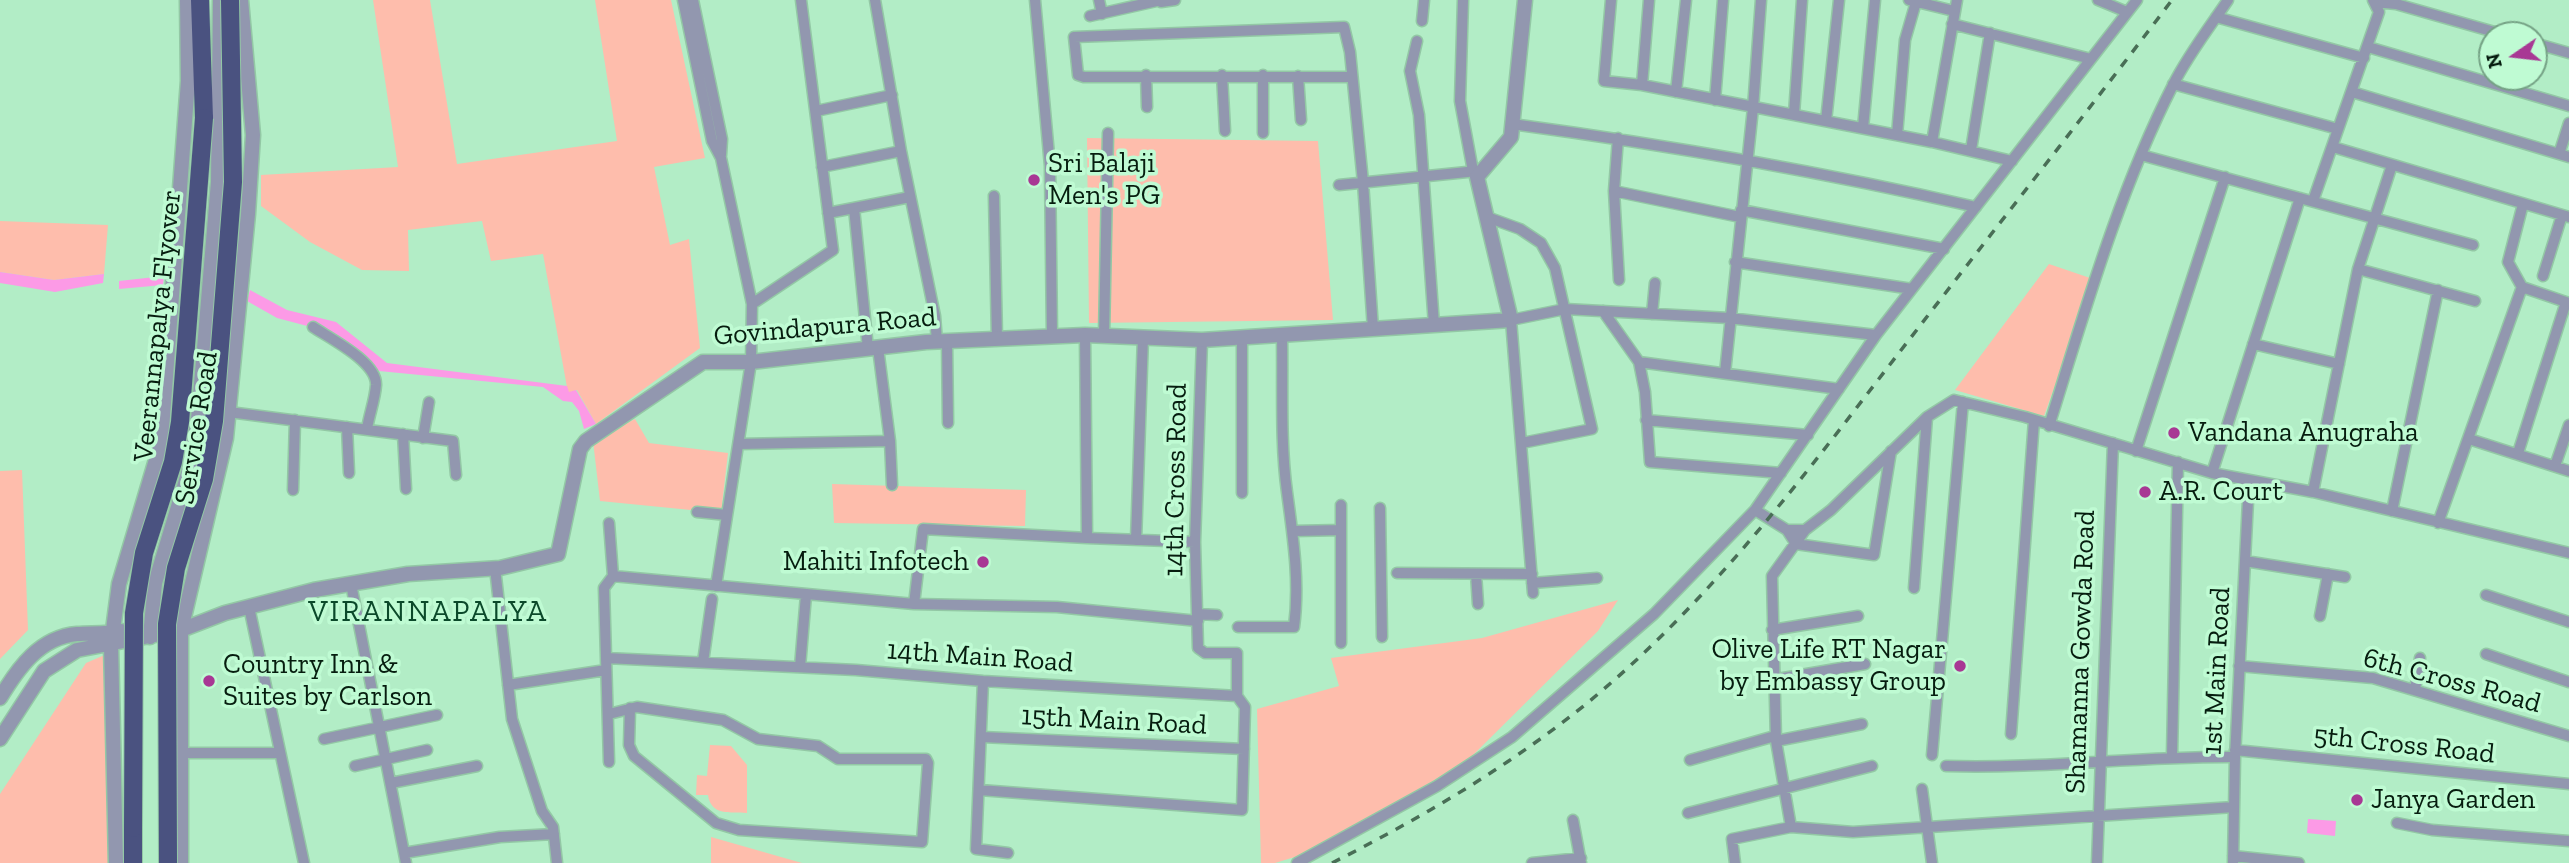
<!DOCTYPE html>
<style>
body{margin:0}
#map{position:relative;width:2569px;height:863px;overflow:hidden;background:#b2edc6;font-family:"Zilla Slab",serif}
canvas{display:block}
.north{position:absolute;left:2478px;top:21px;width:70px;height:70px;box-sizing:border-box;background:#bffbd3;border:2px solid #75a285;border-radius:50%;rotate:256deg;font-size:19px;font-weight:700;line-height:28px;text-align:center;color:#061d0f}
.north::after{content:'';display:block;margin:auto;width:24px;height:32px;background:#a83894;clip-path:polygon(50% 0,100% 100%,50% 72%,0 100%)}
</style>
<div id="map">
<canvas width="2569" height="863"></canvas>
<div class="north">N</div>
</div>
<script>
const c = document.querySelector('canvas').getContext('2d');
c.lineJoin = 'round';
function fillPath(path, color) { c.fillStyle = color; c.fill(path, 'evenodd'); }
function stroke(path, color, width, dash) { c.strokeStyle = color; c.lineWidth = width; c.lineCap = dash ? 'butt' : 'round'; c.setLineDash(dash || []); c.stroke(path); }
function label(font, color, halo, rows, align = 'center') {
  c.font = font + ' "Zilla Slab",serif'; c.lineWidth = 7; c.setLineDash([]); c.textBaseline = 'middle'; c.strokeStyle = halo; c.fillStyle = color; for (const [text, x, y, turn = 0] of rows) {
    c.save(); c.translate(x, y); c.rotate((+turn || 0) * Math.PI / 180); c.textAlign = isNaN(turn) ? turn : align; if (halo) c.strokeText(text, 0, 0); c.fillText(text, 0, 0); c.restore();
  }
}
fillPath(new Path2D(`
 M 373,0 L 430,0 L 457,164 L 617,141 L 595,0 L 671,0 L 705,158 L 654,167 L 670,245 L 689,239 L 700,348 L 596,424 L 577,390 L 568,393 L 543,254 L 491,261 L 482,221 L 408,230 L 409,271 L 362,270 L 310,242 L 261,206 L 261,175 L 398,167 Z
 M 1087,138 L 1318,141 L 1333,320 L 1089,323 Z
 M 0,221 L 108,225 L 104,274 L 54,280 L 0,272 Z
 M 2049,264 L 2093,279 L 2044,416 L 1955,390 Z
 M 635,419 L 649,443 L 728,453 L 721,513 L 600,501 L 593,441 Z
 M 22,470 L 28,630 L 0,659 L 0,471 Z
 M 832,484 L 1026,490 L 1025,526 L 834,523 Z
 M 1618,600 L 1598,631 L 1469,759 L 1321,849 L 1275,863 L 1261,863 L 1257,709 L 1339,686 L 1331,658 L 1482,638 Z
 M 107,654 L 111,863 L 0,863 L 0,794 L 86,663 Z
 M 710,745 L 731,746 L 747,765 L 747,813 C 730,812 711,816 708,795 L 696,795 L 697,775 L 707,776 Z
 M 711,837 L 802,863 L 711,863 Z`), '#febdac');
fillPath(new Path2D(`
 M 0,272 L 54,280 L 104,274 L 103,283 L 55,292 L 0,283 Z
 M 164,276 L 163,285 L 119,289 L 119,281 Z
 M 250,290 L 287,310 L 336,322 L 387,363 L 567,386 L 569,392 L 576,390 L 596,424 L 584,429 L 579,411 L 572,402 L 563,401 L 543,387 L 379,371 L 330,332 L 277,318 L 247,301 Z
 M 2308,819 L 2336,821 L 2335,836 L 2307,833 Z`), '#fc9ae6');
const minor = new Path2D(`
 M 683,0 L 712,141 L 721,158 L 752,304 L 751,362 L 716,586
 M 693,0 L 722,139 L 721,155
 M 875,0 L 901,151 L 935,316 L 937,342
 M 1035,0 L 1050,166 L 1052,336
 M 1099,0 L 1102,14
 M 1463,0 L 1460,101 L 1473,171
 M 1611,0 L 1604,81 L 1642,85
 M 1649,0 L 1642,85 L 1932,142
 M 1909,0 L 1954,11
 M 1957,0 L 1932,142 L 2012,161
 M 2098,0 L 2127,12
 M 1161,2 L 1175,0
 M 2375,2 L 2396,4 L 2505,35
 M 1090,16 L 1161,0
 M 2216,17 L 2364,58
 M 1422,21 L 1424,0
 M 1952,24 L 2091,59
 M 1417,41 L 1410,71 L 1419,115 L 1434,325
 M 2534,43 L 2569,53
 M 2368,47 L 2569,106
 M 1146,75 L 1147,107
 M 1222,75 L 1225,131
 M 1263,75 L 1263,133
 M 1298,76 L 1301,120
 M 1351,77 L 1084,77 L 1078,75 L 1074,37 L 1344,27 L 1350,52 L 1363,182 L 1373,329
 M 2173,84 L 2338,129
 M 1676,92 L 1686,0
 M 2352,92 L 2569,157
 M 1715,100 L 1723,0
 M 816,111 L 892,95
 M 1794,114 L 1802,0
 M 1826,121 L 1839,0
 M 1512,124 C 1668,145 1823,172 1976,207
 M 1863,128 L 1875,0
 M 1897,135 L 1905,40 L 1916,2
 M 1618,138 L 1614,191 L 1619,280
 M 2333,147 L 2569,217
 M 1971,150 L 1990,33
 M 2559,154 L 2569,123
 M 2141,155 L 2473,245
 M 822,167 L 901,151
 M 1339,185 L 1477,171
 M 1614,191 L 1740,217
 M 994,196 L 997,339
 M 2313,201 L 2379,12 L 2373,0
 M 2523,204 L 2508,262 L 2522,287 L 2569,303
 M 1741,210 L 1944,249
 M 828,213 L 854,208
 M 1487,217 L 1520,229 L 1541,243 L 1555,268 L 1592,429 L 1522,443
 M 1735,262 L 1912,289
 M 2358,269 L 2475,301
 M 2543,276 L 2562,215
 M 752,304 L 833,250 L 801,0
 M 1603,311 L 1639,362 L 1839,389
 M 1652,314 L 1655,283
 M 313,327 C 331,339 377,362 376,385 C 375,400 369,415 367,429
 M 1104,336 L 1108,133
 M 1242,338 L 1242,493
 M 947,341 L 948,423
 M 2253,344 L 2339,364
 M 868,349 L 854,208 L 910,197
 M 1639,362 L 1645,392 L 1650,462 L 1781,473
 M 1725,373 L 1753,108 L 1761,0
 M 229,412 L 453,441 L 456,475
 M 1646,420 L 1808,435
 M 2049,426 C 2085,311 2118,193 2173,85 C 2188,55 2209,28 2228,0
 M 347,427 L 349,473
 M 403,434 L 406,489
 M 423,438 L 429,402
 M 2469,439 L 2569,471
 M 890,441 L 892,485
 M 739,444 L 890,441 L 878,348
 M 2136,451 L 2225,177
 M 2518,453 L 2566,302
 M 2555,466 L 2569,425
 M 2212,473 L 2300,198
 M 293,490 L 295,420
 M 2313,492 L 2358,269 L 2392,165
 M 1341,505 L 1341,643
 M 1380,508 L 1382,637
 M 2392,511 L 2438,290
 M 697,512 L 727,515
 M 609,523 L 613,576
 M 2438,523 L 2522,287
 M 1787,530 L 1755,510 L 1876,335 L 2137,0
 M 1805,530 L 1787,530 L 1796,544 L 1874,555 L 1891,451
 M 1294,531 L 1341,530
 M 1087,538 L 1195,542
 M 1136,540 L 1143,337
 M 2245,561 L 2345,577
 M 495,568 L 512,719 L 542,811 L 553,827 L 557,863
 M 1397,573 L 1532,574
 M 1476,574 L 1478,604
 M 1532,583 L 1597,578
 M 351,584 L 406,863
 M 1914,588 L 1927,417
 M 1533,593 L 1511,320 L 1565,309 L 1729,318 L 1876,335
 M 2486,595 L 2569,622
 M 914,604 L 1057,607 L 1198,621
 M 249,607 L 304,863
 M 1198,614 L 1217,615
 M 2320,616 L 2328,574
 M 1238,627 L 1294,627 C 1300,582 1293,537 1287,492 C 1280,441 1283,387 1282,335
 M 1772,630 L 1858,616
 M 2486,654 L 2569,682
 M 606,658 L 856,670 L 983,681 L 1237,696 L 1237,653 L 1205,653 L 1198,648 L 1195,542 L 1202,340
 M 703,662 L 712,599
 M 2239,666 L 2373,678 L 2569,736
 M 800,667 L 806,595
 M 1772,680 L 1865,664
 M 983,681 L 976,849 L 1008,853
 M 508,685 L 606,670
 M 2415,690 L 2420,658
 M 609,714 L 637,707 L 723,720 L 758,739 L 818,746 L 838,759 L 926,759 L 928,763 L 922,842 L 739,830 L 716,823 L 634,756 L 629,745 L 630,708
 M 2011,734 L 2034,420
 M 982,737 L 1244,749
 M 324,739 L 437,715
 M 1776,741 L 1862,724
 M 2235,750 L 2569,784
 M 181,753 L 280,753
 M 1932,755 L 1963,402
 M 2172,756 L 2178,462
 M 1690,760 L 1775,736
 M 609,762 L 604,588 L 613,576 L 914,604 L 923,529 L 1087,538 L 1085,335
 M 355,766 L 427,750
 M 1946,766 C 2043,769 2138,756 2235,757
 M 391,783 L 477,766
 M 1922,789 L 1932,863
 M 980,790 L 1242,810 L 1245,707 L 1237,696
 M 1688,813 L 1872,766
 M 1573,820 L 1581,863
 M 2397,823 L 2432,830 L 2569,841
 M 1791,827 L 1776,741 L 1772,576 L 1805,530 L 1831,510 L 1927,417 L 1954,400 L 2025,417 L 2212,473 L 2313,492 L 2569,553
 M 404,853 L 500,837 L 554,834
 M 2233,856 L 2299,863
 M 1297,863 L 1437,786 L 1512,737 L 1654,614 L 1755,510
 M 1532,863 L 1581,858
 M 1735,863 L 1732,839 L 1791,827 L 1853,832 L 2234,807
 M 2097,863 L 2113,443
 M 2233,863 L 2235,757 L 2249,481`);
const tertiary = new Path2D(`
 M 150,637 L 155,583 L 190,467 L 198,420 L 218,182 L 220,0
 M 0,698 C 18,668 40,637 77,634 C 92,633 107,634 121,631
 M 0,739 L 44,671 L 77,650 L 181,630 L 225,613 L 314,590 L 408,574 L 500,568 L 558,554 L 580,449 L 586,441 L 703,362 L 751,362 L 926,342 L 1085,335 L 1202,340 L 1511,320 L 1477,177 L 1511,137 L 1525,0
 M 116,863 L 111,645 L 119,584 L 161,443 L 188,81 L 187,0
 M 181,863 L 181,630 L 226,438 L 248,214 L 253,135 L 241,0`);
const trunk = new Path2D(`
 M 200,0 L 204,118
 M 133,828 L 133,863`);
stroke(minor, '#93c8a5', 13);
stroke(tertiary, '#93c8a5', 17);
stroke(trunk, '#93c8a5', 20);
stroke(minor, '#9297af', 10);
stroke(tertiary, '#9297af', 14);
stroke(trunk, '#4a5280', 18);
stroke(new Path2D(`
 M 1332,863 C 1421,818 1508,767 1586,704 C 1707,605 1800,481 1895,358 C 1987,239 2081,120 2172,0`), '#496e56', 3.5, [9, 9]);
const trunkBridge = new Path2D(`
 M 133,828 L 134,613 L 144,553 L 173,462 L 180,422 L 204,118
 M 168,863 L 167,624 L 176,568 L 204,479 L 214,421 L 233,182 L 230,0`);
stroke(trunkBridge, '#93c8a5', 20, []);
stroke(trunkBridge, '#4a5280', 18);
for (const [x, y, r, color] of [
 [1034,180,7,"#a83894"],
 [2174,433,7,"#a83894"],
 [2145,492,7,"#a83894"],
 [983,562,7,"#a83894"],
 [1960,666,7,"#a83894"],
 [209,681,7,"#a83894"],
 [2357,800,7,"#a83894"]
]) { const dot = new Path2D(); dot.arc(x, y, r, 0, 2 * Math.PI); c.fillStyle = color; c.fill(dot); stroke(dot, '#bffbd3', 2.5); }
label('28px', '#061d0f', '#bffbd3', [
 ["Sri Balaji",1048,164],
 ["Men's PG",1048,196],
 ["Vandana Anugraha",2188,433],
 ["A.R. Court",2159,492],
 ["Mahiti Infotech",969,562,"right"],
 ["Olive Life RT Nagar",1946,650,"right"],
 ["by Embassy Group",1946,682,"right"],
 ["Country Inn &",223,665],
 ["Suites by Carlson",223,697],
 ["Janya Garden",2371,800]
], 'left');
label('28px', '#061d0f', '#bffbd3', [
 ["Veerannapalya Flyover",158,326,-84],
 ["Govindapura Road",825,327,-5],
 ["Service Road",197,428,-81],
 ["14th Cross Road",1176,480,-89],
 ["Shamanna Gowda Road",2081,652,-88],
 ["14th Main Road",980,657,4],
 ["1st Main Road",2217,671,-87],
 ["6th Cross Road",2452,681,15],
 ["15th Main Road",1114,721,3],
 ["5th Cross Road",2404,745,6]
]);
c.letterSpacing = '2px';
label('30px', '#0b492a', '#bffbd3', [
 ["VIRANNAPALYA",428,612]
]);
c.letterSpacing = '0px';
</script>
